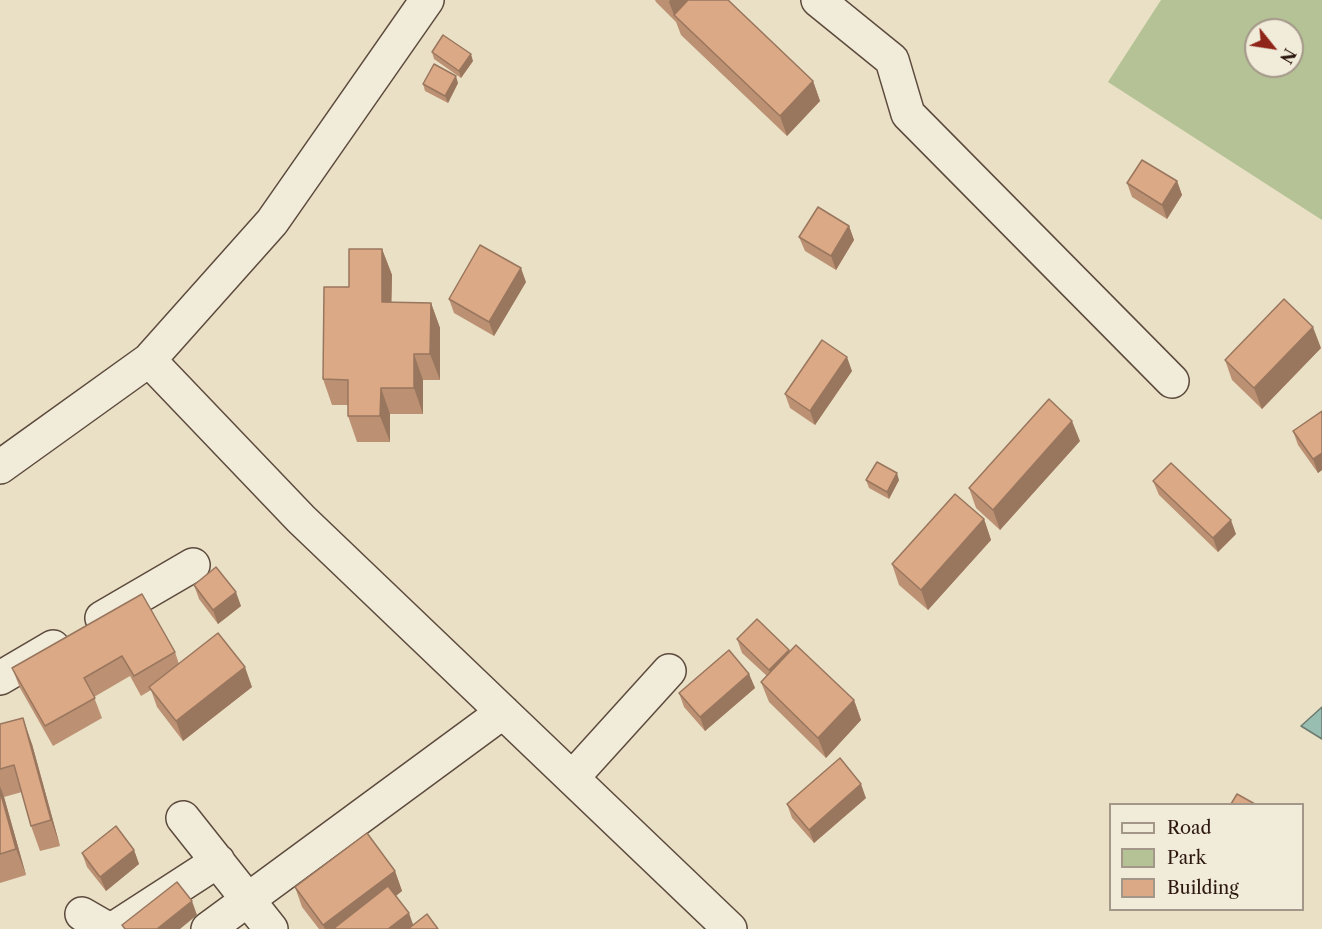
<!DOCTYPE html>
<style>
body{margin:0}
#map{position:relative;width:1322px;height:929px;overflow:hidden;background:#eae0c5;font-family:"Libre Caslon Text",serif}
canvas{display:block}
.legend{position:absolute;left:1109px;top:803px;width:195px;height:108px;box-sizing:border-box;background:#f1ebd9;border:2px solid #a39789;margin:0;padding:8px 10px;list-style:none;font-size:18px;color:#2d1810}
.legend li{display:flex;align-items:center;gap:12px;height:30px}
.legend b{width:30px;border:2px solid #a39789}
.north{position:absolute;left:1244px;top:18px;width:60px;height:60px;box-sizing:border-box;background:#f1ebd9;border:2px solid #a39789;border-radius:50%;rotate:120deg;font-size:16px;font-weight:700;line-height:24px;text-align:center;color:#2d1810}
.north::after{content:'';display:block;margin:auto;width:21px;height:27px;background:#8f2418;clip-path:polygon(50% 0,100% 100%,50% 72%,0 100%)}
</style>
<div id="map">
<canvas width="1322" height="929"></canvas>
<ul class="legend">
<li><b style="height:8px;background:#f1ebd9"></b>Road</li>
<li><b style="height:16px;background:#b5c296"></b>Park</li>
<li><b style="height:16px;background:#dba986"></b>Building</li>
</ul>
<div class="north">N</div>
</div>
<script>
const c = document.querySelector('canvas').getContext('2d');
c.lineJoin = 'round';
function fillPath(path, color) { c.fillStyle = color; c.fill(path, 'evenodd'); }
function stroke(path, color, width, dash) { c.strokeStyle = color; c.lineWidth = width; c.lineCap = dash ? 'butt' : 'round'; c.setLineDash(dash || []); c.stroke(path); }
fillPath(new Path2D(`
 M 1161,0 L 1322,0 L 1322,220 L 1108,82 ZM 1256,30 L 1292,30 L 1292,66 L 1256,66 Z`), '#b5c296');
const water = new Path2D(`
 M 1322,707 L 1322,739 L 1301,726 Z`);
fillPath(water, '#98bdb1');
stroke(water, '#6d7b71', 1.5);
const minor = new Path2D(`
 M 818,0 L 892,60 L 908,114 L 1172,381
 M 149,360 L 301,519 L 730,929
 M 0,467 L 149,360 L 272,222 L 427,0
 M 102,618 L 193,565
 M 0,678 L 53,647
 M 572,778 L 669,671
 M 183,818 L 271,929
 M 82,914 L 108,929
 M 113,929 L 218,861
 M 208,929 L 503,712`);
stroke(minor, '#5c4a3d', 36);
stroke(minor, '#f1ebd9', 33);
fillPath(new Path2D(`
 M 655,0 L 728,0 L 813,81 L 820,101 L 787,136 L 681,35 L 676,22 L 656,2 Z
 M 432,52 L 473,61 L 461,78 L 434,59 Z
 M 458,83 L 448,103 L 425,91 L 423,84 Z
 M 1177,181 L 1182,195 L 1167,219 L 1132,197 L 1127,183 Z
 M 849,226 L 854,240 L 836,270 L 805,251 L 799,237 Z
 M 382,249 L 392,275 L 391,302 L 431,303 L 440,328 L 440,380 L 423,380 L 423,414 L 390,414 L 390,442 L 357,442 L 348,416 L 348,405 L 332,405 L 323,379 L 349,287 Z
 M 526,282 L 494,336 L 454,313 L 449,299 Z
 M 1321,348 L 1262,409 L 1232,380 L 1225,360 Z
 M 852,371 L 815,425 L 790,408 L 785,394 Z
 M 1322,411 L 1322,470 L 1318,473 L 1298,445 L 1293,431 Z
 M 1080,441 L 1000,530 L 976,508 L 969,488 Z
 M 866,480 L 899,480 L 889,499 L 869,488 Z
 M 1153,481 L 1236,534 L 1218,552 L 1159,495 Z
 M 984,519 L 991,540 L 928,610 L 899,585 L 892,564 Z
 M 194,585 L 241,606 L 218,624 L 199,599 Z
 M 142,594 L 175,652 L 179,664 L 252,687 L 183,741 L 157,707 L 151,690 L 141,696 L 130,676 L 94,697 L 102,718 L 53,746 L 20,688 L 12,668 Z
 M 737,639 L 790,652 L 854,700 L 861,720 L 826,758 L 769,702 L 761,682 L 767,676 L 742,653 Z
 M 749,674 L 755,688 L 705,731 L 684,707 L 679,693 Z
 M 0,724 L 32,744 L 60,846 L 40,851 L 31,826 L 22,792 L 4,797 L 26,875 L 0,883 Z
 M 866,798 L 814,843 L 792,818 L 787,804 Z
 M 134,850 L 139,864 L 106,891 L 87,867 L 82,853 Z
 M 395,871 L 402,891 L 396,896 L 413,925 L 438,929 L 319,929 L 302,907 L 295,887 Z`), '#bc9173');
fillPath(new Path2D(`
 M 670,0 L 697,0 L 674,15 L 669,2 Z
 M 471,54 L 473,61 L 461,78 L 459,71 Z
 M 456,76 L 458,83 L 448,103 L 445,96 Z
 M 813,81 L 820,101 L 787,136 L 780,116 Z
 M 1177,181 L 1182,195 L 1167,219 L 1162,205 Z
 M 849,226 L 854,240 L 836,270 L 831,256 Z
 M 382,249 L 392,275 L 391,328 L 382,302 Z
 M 521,268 L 526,282 L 494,336 L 489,322 Z
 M 431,303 L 440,328 L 440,380 L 430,354 Z
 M 1313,327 L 1321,348 L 1262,409 L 1254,388 Z
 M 414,354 L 423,380 L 423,414 L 414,388 Z
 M 847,357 L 852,371 L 815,425 L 810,411 Z
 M 381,388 L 390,414 L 390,442 L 380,416 Z
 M 1072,421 L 1080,441 L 1000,530 L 993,510 Z
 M 1322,453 L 1322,470 L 1318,473 L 1313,459 Z
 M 897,473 L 899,480 L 889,499 L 887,492 Z
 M 984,519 L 991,540 L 928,610 L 921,590 Z
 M 1231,520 L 1236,534 L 1218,552 L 1213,538 Z
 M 236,592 L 241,606 L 218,624 L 213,610 Z
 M 789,650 L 794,664 L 774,684 L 769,670 Z
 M 245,667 L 252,687 L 183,741 L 176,721 Z
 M 749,674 L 755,688 L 705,731 L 700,717 Z
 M 854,700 L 861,720 L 826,758 L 818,738 Z
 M 23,718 L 32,744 L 60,846 L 51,820 Z
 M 861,784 L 866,798 L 814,843 L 809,830 Z
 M 0,786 L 4,797 L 26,875 L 16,849 L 0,791 Z
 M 134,850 L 139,864 L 106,891 L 100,877 Z
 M 395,871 L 402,891 L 352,929 L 325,929 L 323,925 Z
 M 192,901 L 197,915 L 180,929 L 157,929 Z
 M 409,913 L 414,927 L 411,929 L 388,929 Z`), '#99765e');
const building = new Path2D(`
 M 688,0 L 728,0 L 813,81 L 780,116 L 674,15 Z
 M 443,35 L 471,54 L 459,71 L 432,52 Z
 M 434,64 L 456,76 L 445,96 L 423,84 Z
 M 1142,160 L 1177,181 L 1162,205 L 1127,183 Z
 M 818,207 L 849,226 L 831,256 L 799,237 Z
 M 480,245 L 521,268 L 489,322 L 449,299 Z
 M 349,249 L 382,249 L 382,302 L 431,303 L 430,354 L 414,354 L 414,388 L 381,388 L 380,416 L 348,416 L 348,380 L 323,379 L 324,287 L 349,287 Z
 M 1284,299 L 1313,327 L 1254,388 L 1225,360 Z
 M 822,340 L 847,357 L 810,411 L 785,394 Z
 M 1049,399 L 1072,421 L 993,510 L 969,488 Z
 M 1322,411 L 1322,453 L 1313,459 L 1293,431 Z
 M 877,462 L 897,473 L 887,492 L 866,480 Z
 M 1171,463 L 1231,520 L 1213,538 L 1153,481 Z
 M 955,494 L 984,519 L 921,590 L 892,564 Z
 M 216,567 L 236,592 L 213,610 L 194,585 Z
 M 142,594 L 175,652 L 134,676 L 122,656 L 84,678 L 95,698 L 45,726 L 12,668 Z
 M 757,619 L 789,650 L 769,670 L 737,639 Z
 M 218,633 L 245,667 L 176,721 L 149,687 Z
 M 796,645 L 854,700 L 818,738 L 761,682 Z
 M 729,650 L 749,674 L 700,717 L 679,693 Z
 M 23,718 L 51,820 L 31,826 L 14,765 L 0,769 L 0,724 Z
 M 840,758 L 861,784 L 809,830 L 787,804 Z
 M 0,791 L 16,849 L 0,854 Z
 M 1237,794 L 1255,804 L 1231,804 Z
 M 116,826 L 134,850 L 100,877 L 82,853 Z
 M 367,833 L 395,871 L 323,925 L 295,887 Z
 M 177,882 L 192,901 L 157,929 L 125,929 L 122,925 Z
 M 388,886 L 409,913 L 388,929 L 333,929 Z
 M 427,914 L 438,929 L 408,929 Z`);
fillPath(building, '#dba986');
stroke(building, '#99765e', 1.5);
</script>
